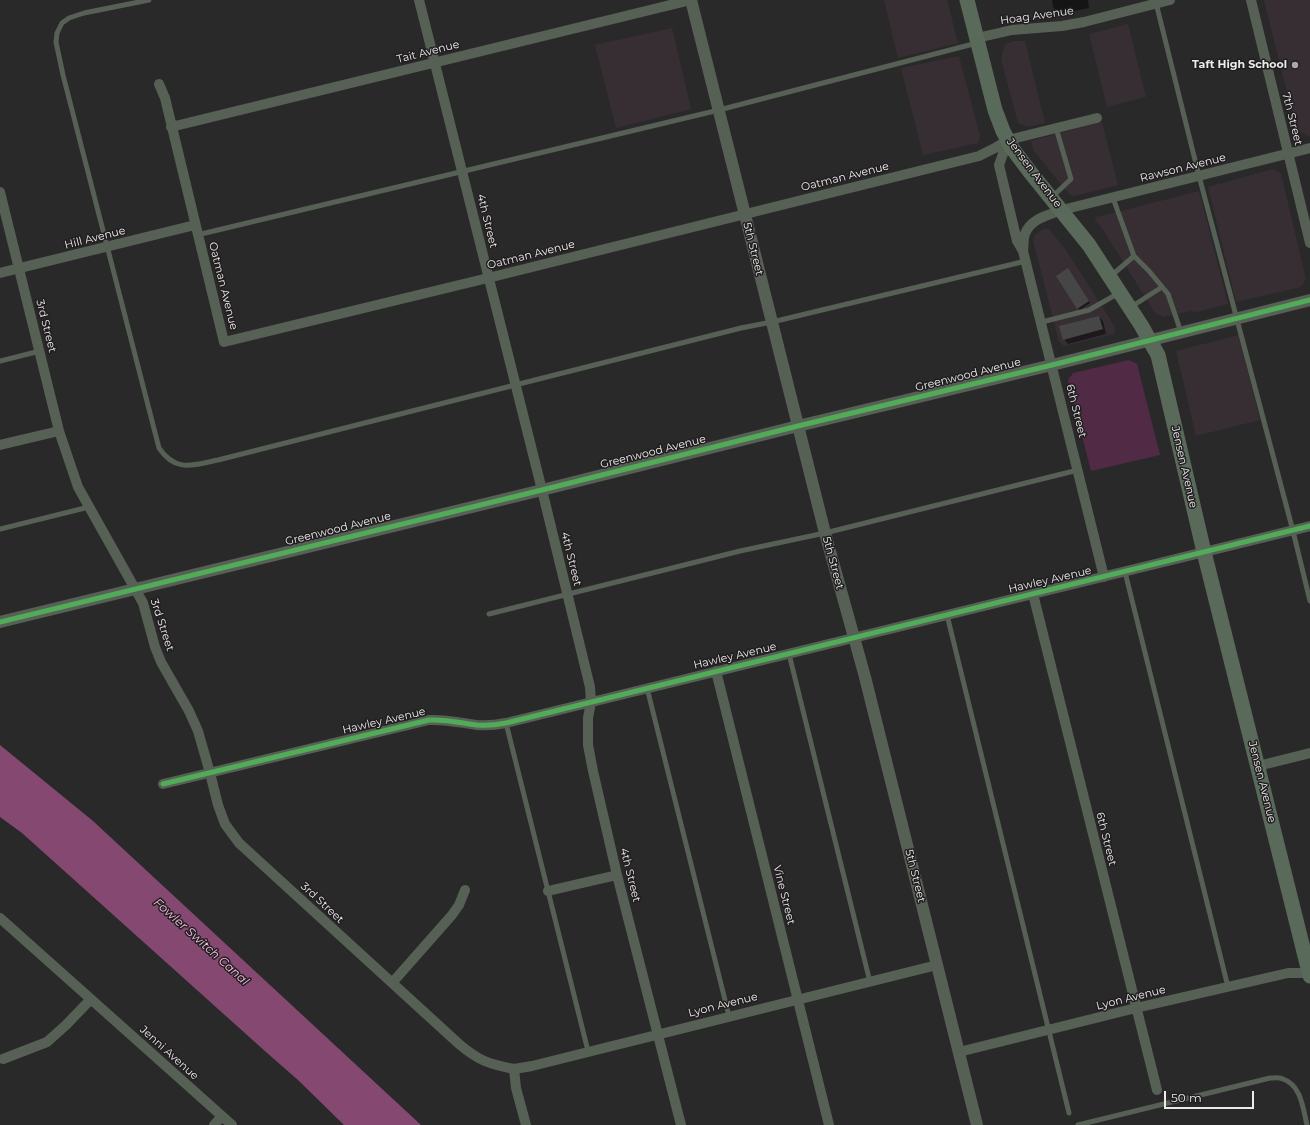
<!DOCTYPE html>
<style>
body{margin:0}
#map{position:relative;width:1310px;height:1125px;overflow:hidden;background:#2a292a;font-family:Montserrat,sans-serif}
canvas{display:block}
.scale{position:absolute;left:1164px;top:1091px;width:90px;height:18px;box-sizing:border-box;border:2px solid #eceaeb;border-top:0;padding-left:5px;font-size:12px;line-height:14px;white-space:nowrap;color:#eceaeb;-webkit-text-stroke:3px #211e20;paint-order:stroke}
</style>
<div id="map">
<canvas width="1310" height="1125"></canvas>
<div class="scale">50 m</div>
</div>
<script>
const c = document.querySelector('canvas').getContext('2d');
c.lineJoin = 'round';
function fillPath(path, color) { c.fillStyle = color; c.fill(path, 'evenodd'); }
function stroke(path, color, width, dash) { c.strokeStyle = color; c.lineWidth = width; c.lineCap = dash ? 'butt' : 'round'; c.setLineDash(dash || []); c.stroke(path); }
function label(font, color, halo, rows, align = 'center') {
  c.font = font + ' Montserrat,sans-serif'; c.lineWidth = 3; c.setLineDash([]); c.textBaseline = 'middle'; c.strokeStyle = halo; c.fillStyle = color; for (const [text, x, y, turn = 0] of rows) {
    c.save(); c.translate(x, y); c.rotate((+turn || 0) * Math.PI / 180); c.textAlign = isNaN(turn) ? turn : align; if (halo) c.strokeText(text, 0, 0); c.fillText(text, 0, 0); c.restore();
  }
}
fillPath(new Path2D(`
 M 884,0 L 947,0 L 958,43 L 898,58 Z
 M 1264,0 L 1310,0 L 1310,136 L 1308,136 L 1296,129 Z
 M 1128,24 L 1146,97 L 1107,107 L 1089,34 Z
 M 672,28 L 691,109 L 616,128 L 595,45 Z
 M 1013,41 L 1025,41 L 1045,123 L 1027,127 L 1018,123 L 1001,59 L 1003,51 L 1005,45 Z
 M 959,56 L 980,136 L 978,143 L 923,155 L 901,68 Z
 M 1102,122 L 1118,185 L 1074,196 L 1070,195 L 1034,151 L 1031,142 L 1034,140 Z
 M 1273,169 L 1281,174 L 1306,279 L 1301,287 L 1236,302 L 1208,187 Z
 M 1199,191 L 1228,304 L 1196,312 L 1190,311 L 1164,317 L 1155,313 L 1104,231 L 1094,218 Z
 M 1043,229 L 1049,229 L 1066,250 L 1115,327 L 1114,334 L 1064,346 L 1059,342 L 1033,240 L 1035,235 Z
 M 1239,335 L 1260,420 L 1196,436 L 1176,351 Z`), '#362e33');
fillPath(new Path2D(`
 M 1129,360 L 1137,364 L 1160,455 L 1091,471 L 1068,380 L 1073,373 Z`), '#512b45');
fillPath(new Path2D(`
 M 0,745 L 93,821 L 421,1125 L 344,1125 L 298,1080 L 266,1052 L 22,833 L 0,817 Z`), '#854971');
fillPath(new Path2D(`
 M 1052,0 L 1088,0 L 1089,8 L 1060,14 L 1053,7 Z
 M 1068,269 L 1090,303 L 1080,310 L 1078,308 Z
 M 1099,317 L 1103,321 L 1106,334 L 1068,344 L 1064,339 Z`), '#0007');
fillPath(new Path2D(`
 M 1068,268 L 1089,301 L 1077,309 L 1056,276 Z
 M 1099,316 L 1103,329 L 1063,340 L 1059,326 Z`), '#474647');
stroke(new Path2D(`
 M 149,0 L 84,13 L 69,18 L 62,23 L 57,33 L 56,42 L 63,75 L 159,448 C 176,473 193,465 218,460 L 741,328 L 772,322 L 1026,261
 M 1156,3 L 1199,176 L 1293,531 L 1310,601
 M 1052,197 L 1071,179 L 1056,128
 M 1113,198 L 1134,256 L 1149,271 L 1168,294 L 1181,332
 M 197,235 L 719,110 L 977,43
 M 1111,276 L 1134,256
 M 1131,307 L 1162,287
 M 1042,322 L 1089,310 L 1119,293
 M 0,361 L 40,351
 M 0,529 L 89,507
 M 1125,572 L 1228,987
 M 489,614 L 740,551 L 825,533 L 1078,470
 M 947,615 L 1069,1113
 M 789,654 L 870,982
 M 647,688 L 729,1016
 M 506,723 L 588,1051
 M 1078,1125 L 1270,1078 C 1274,1078 1279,1077 1283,1079 C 1301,1085 1303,1108 1307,1125`), '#566055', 5);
stroke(new Path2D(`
 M 419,0 L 542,490 L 590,687 L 591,702 L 588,718 L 588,745 L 593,771 L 617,875 L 681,1125
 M 1251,0 L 1310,243
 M 977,38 L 1012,30 L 1062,26 L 1084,22 L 1170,0
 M 159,84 L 165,98 L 224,342 L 488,278 L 979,156 L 995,148 L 1008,140 L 1097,118
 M 171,127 L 691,0
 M 1008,140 L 999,165 L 1017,241 L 1023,251
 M 0,192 L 59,431 L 78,487 L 143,603 L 155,647 L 161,662 L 189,711 L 198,731 L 210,773 L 218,805 L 225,824 L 239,843 L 459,1044 C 479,1061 489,1064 514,1069 L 516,1088 L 526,1125
 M 0,273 L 195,225
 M 0,445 L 59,431
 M 1104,577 L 1023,251 C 1024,245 1023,239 1025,234 C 1030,219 1048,215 1062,210 L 1310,148
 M 1033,594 L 1157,1090
 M 716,671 L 829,1125
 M 1258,766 L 1310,753
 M 163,784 L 429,720 C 446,719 461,723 477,725 C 487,726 496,725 506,723 L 1310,526
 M 548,891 L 617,875
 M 0,918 L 232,1125
 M 392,983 L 452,915 L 459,905 L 465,890
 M 959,1052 L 1136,1008 L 1288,973 L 1310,973
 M 3,1059 L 47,1042 L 66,1025 L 91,999
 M 514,1069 L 532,1066 L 937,965
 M 214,1125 L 222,1116`), '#566055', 10);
stroke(new Path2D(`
 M 691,0 L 825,533 L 865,677 L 977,1125
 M 0,622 L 542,490 L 798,426 L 1052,365 L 1310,300`), '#566055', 12);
stroke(new Path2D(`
 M 967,0 L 995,110 L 1003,131 L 1012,148 L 1030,172 L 1089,245 L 1141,325 L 1158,355 L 1204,552 L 1310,976`), '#5a6a5a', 15);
stroke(new Path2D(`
 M 0,622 L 542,490 L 798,426 L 1052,365 L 1310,300
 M 163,784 L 429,720 C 446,719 461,723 477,725 C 487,726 496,725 506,723 L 1310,526`), '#51ab58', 5);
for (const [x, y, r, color] of [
 [1295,65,4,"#a8a6a7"]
]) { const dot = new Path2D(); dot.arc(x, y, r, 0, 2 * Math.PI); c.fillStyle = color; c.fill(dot); stroke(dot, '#211e20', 1.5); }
label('11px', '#eceaeb', '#211e20', [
 ["Hoag Avenue",1037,16,-8],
 ["Tait Avenue",428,52,-14],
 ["7th Street",1292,119,76],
 ["Rawson Avenue",1183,168,-14],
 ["Jensen Avenue",1034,173,53],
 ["Oatman Avenue",845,177,-14],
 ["4th Street",487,221,76],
 ["Hill Avenue",95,238,-14],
 ["5th Street",753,249,76],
 ["Oatman Avenue",531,255,-14],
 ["Oatman Avenue",223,286,76],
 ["3rd Street",46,326,76],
 ["Greenwood Avenue",968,375,-14],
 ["6th Street",1076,411,76],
 ["Greenwood Avenue",653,452,-14],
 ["Jensen Avenue",1184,467,77],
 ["Greenwood Avenue",338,529,-14],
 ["4th Street",571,559,76],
 ["5th Street",833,563,75],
 ["Hawley Avenue",1050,580,-13],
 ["3rd Street",162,625,72],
 ["Hawley Avenue",735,656,-13],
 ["Hawley Avenue",384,721,-13],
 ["Jensen Avenue",1262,782,76],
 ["6th Street",1106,839,76],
 ["4th Street",630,875,76],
 ["5th Street",915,876,76],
 ["Vine Street",784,895,76],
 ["3rd Street",322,903,43],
 ["Lyon Avenue",1131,998,-14],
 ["Lyon Avenue",723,1005,-14],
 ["Jenni Avenue",169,1053,42]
]);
label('bold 11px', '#eceaeb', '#211e20', [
 ["Taft High School",1287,65]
], 'right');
label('italic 12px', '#fdc3e7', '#211e20', [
 ["Fowler Switch Canal",201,942,42]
]);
</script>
